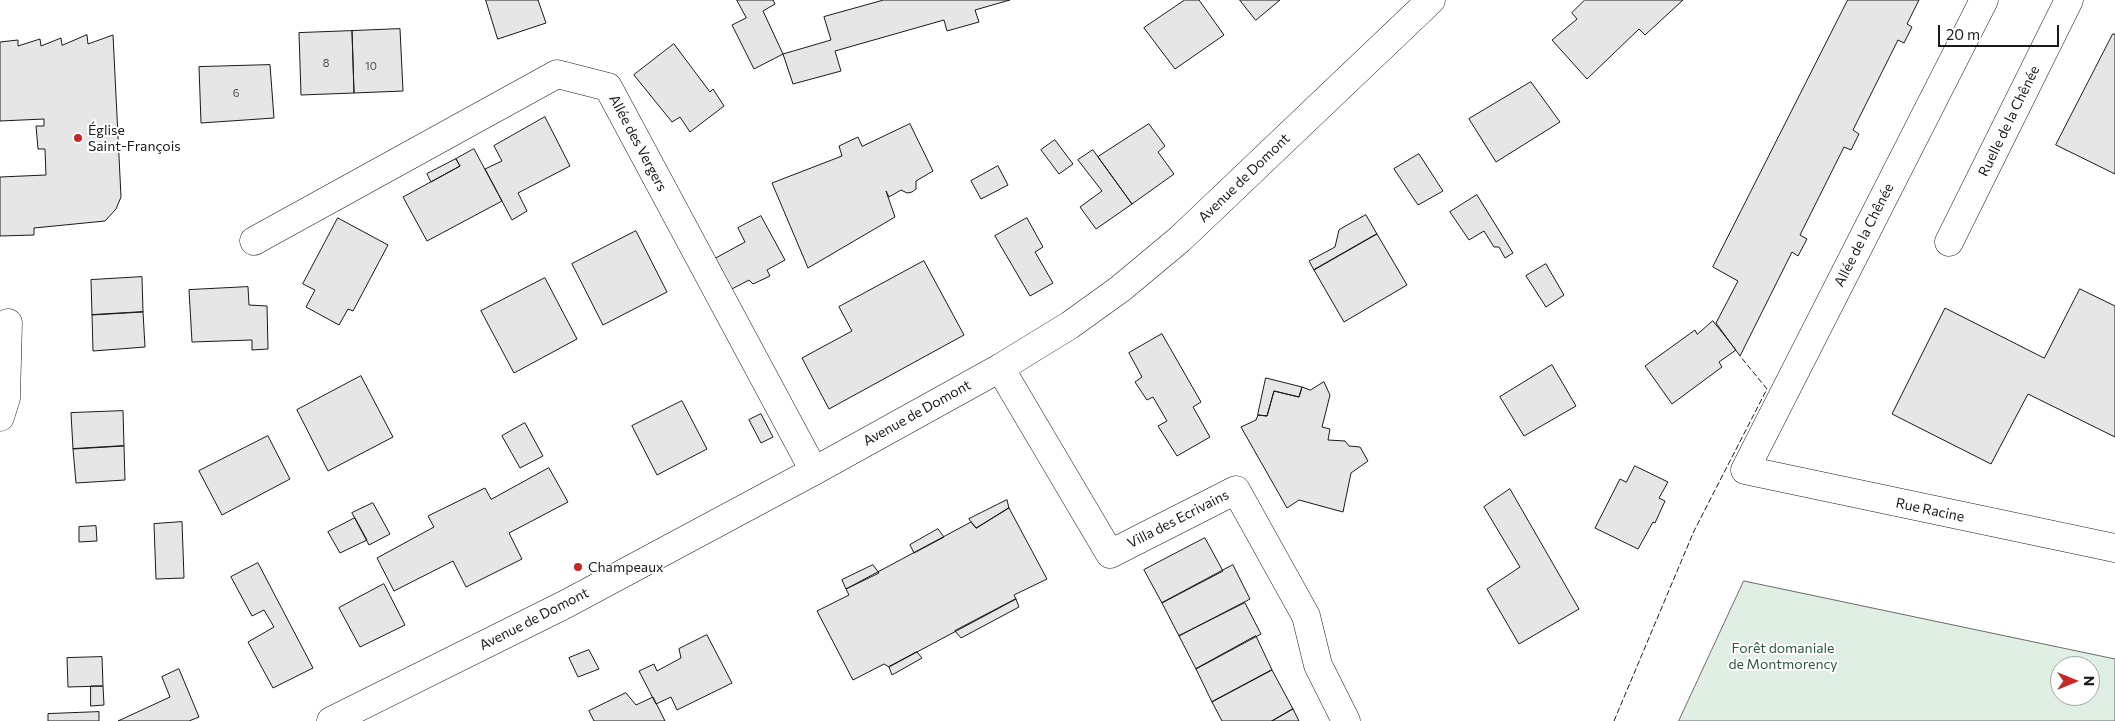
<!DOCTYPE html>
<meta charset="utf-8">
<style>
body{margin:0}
#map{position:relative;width:2115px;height:721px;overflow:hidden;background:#fff;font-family:Commissioner,sans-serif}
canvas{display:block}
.north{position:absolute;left:2050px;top:656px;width:50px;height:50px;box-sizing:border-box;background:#fff;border:1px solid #a3a3a3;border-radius:50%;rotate:90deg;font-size:14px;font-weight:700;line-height:20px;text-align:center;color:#1a1a1a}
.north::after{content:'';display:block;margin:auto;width:18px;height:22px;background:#c62828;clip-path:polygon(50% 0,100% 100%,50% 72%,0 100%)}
.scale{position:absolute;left:1938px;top:25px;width:121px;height:22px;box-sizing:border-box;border:2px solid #1a1a1a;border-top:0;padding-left:6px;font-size:15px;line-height:18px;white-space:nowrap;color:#1a1a1a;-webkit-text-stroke:4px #fff;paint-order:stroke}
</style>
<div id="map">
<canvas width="2115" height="721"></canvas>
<div class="north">N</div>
<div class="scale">20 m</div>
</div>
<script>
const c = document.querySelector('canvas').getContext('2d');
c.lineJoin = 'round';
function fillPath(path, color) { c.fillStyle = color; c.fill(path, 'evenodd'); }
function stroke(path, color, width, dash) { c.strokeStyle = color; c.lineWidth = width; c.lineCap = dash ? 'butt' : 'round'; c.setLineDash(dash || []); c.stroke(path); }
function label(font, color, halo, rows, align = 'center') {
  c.font = font + ' Commissioner,sans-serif'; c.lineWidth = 4; c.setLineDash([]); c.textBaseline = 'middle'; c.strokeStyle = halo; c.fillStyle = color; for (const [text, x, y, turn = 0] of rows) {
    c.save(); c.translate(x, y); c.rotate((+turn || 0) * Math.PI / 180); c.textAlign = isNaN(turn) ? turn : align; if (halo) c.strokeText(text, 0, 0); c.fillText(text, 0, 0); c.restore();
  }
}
const green = new Path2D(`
 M 1744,581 L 2115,659 L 2115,721 L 1679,721 ZM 2060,666 L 2090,666 L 2090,696 L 2060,696 Z`);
fillPath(green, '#e0efe3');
stroke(green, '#6a6a6a', 1);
const building = new Path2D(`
 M 486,0 L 538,0 L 546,23 L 498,39 Z
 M 737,0 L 773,0 L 775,4 L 763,11 L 783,54 L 754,69 L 732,25 L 746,18 Z
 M 884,0 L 1010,0 L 975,10 L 979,22 L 947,31 L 944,20 L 835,51 L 841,71 L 793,84 L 783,54 L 831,40 L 824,17 Z
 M 1185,0 L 1199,0 L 1224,35 L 1175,69 L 1144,28 Z
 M 1240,0 L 1280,0 L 1256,20 Z
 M 1585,0 L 1683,0 L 1645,35 L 1639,29 L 1587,79 L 1552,40 L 1577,19 L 1572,13 Z
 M 1848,0 L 1919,0 L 1907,24 L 1912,27 L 1904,43 L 1898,40 L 1853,130 L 1859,134 L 1851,150 L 1844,147 L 1800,235 L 1807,239 L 1798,256 L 1792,252 L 1740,356 L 1716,323 L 1738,281 L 1713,267 Z
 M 400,29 L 403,91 L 354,93 L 352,31 Z
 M 352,31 L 354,93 L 301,95 L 299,33 Z
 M 2113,34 L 2115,34 L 2115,174 L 2056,145 Z
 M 87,35 L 88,44 L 113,35 L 121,197 L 116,209 L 105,221 L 34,228 L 34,235 L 0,236 L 0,177 L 46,175 L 45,149 L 38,149 L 36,126 L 44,126 L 44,119 L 0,121 L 0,42 L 18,40 L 18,46 L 40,39 L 41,46 L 61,38 L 62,45 Z
 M 674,44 L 710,92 L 713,89 L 724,106 L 690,132 L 680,117 L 672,122 L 634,75 Z
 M 270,65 L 274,118 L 201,123 L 199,67 Z
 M 1531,82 L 1560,122 L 1496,162 L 1469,119 Z
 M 545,117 L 570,166 L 518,193 L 527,211 L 512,220 L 485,169 L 502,161 L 494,146 Z
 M 910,124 L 933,171 L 916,181 L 916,189 L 912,192 L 907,193 L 901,190 L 889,197 L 886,191 L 895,217 L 808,268 L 772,183 L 842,156 L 839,146 L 858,137 L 862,146 Z
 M 1149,124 L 1165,146 L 1158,152 L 1174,174 L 1132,204 L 1098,157 Z
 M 1055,140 L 1073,164 L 1059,174 L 1041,150 Z
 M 474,149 L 502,201 L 427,241 L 403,197 L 460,166 L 456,159 Z
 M 1093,150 L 1132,204 L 1096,229 L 1080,207 L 1102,191 L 1078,160 Z
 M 1419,154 L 1443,191 L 1418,205 L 1394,169 Z
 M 456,159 L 460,166 L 431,182 L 427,174 Z
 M 998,166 L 1008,185 L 981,199 L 971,181 Z
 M 1477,195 L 1513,253 L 1505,258 L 1499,247 L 1494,247 L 1484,231 L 1469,240 L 1450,212 Z
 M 1366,215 L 1377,234 L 1314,270 L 1309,261 L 1335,247 L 1339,230 Z
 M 761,216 L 785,260 L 767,270 L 770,276 L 753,284 L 749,280 L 730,290 L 712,260 L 745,242 L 738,228 Z
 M 338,218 L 388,245 L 353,311 L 348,309 L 339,325 L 306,307 L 315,290 L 303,284 Z
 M 1027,218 L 1043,247 L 1035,252 L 1053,283 L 1030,296 L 995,236 Z
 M 636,231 L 667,292 L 603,325 L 572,264 Z
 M 1377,234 L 1407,285 L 1344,322 L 1314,270 Z
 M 924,261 L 964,335 L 829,409 L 802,358 L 852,331 L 839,307 Z
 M 1546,264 L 1564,295 L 1546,307 L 1526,276 Z
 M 142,277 L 143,312 L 92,315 L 91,280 Z
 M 545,278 L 577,339 L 514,373 L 481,311 Z
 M 248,287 L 249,305 L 267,306 L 268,349 L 252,350 L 252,340 L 192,342 L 189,290 Z
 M 2080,289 L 2115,306 L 2115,437 L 2028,394 L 1991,464 L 1892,414 L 1945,308 L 2044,358 Z
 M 143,312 L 145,347 L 93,351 L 92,315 Z
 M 1713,321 L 1736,350 L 1719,362 L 1722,367 L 1672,404 L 1645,366 L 1695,330 L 1697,334 Z
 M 1162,334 L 1201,402 L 1193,407 L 1210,437 L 1177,456 L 1158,426 L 1167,421 L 1153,397 L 1147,400 L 1135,382 L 1142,377 L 1129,353 Z
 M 1552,365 L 1576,406 L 1524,436 L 1500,397 Z
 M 361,376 L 393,437 L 328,471 L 297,410 Z
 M 1266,378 L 1302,387 L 1299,397 L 1274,391 L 1267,416 L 1258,415 Z
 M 1324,382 L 1330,395 L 1322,427 L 1330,429 L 1328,440 L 1345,441 L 1349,446 L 1360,447 L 1368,461 L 1351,473 L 1343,512 L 1299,500 L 1287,508 L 1241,427 L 1256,420 L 1258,415 L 1267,416 L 1274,391 L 1299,397 L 1302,387 L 1310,390 Z
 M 682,401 L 707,449 L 657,475 L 632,426 Z
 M 123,411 L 124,446 L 73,449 L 71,413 Z
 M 761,414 L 773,437 L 761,443 L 749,420 Z
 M 525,423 L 543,456 L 520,468 L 502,436 Z
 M 268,436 L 290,479 L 222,515 L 199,471 Z
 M 124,446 L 125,480 L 76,483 L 73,449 Z
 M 1635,466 L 1668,482 L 1659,498 L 1665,501 L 1655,523 L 1653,522 L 1638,549 L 1595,528 L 1620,479 L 1626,482 Z
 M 549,468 L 568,502 L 509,533 L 522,559 L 466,587 L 453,561 L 394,591 L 377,558 L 434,527 L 428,516 L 485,488 L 491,499 Z
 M 1510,489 L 1579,609 L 1519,644 L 1487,589 L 1520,567 L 1484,507 Z
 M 1007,500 L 1009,508 L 976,528 L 969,519 Z
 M 373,503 L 390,534 L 369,545 L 352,513 Z
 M 1009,508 L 1047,579 L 1014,595 L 1016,599 L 889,667 L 884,664 L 853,680 L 817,611 L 849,595 L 846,589 L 971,522 L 976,528 Z
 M 355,518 L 367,540 L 340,553 L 328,532 Z
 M 182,522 L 184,578 L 156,579 L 154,524 Z
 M 96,526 L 97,541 L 79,542 L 79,527 Z
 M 938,529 L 944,537 L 914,553 L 910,545 Z
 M 1205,538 L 1223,571 L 1162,603 L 1144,570 Z
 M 258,563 L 313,668 L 273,688 L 248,642 L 274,627 L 264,610 L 252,616 L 231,577 Z
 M 873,565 L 879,573 L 846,589 L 842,580 Z
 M 1233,565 L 1250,599 L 1179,636 L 1162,603 Z
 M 384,584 L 405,625 L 360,647 L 339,608 Z
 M 1016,599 L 1019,607 L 961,638 L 955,631 Z
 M 1245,603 L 1261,634 L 1196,669 L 1179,636 Z
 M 707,635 L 732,683 L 677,710 L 671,697 L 656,704 L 639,671 L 654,664 L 657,671 L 681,658 L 679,649 Z
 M 1256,636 L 1272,670 L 1212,702 L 1196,669 Z
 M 589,650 L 599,669 L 578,677 L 569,658 Z
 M 917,652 L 922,658 L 892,675 L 889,667 Z
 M 102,657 L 103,686 L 68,687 L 67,658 Z
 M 179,669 L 199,717 L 189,721 L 118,721 L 170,697 L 162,677 Z
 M 1272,670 L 1293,709 L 1272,721 L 1222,721 L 1212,702 Z
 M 91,686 L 103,686 L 104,705 L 91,706 Z
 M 626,693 L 636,705 L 653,697 L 665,721 L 594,721 L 589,711 Z
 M 1293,709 L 1299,721 L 1272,721 Z
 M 99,712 L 99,721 L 48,721 L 48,714 Z`);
fillPath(building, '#e6e6e6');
stroke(building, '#1a1a1a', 1);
const minor = new Path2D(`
 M 1984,0 L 1745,470 L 2115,548
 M 254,241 L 557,74 L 608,87 L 814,471
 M 1949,242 L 2069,0
 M 1000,368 L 1110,554 L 1236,490 L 1306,616 L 1318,665 L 1346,721
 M 0,417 L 6,398 L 8,323`);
const secondary = new Path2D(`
 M 331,721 L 566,604 L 814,471 L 1000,368 L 1070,325 L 1120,289 L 1180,239 L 1431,0`);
stroke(minor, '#1a1a1a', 29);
stroke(secondary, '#1a1a1a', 29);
stroke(minor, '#fff', 28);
stroke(secondary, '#fff', 28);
stroke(new Path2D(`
 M 1614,721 L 1694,531 L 1767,389 L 1740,356`), '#1a1a1a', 1, [6, 2.5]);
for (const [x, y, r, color] of [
 [78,138,5,"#c62828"],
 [578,567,5,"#c62828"]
]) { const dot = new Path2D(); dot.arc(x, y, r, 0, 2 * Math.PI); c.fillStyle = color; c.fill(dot); stroke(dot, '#fff', 2); }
label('11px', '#4d4d4d', null, [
 ["8",326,63],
 ["10",371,66],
 ["6",236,93]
]);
label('14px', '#1a1a1a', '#fff', [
 ["Ruelle de la Chênée",2009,121,-64],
 ["Allée des Vergers",638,143,62],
 ["Avenue de Domont",1244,178,-44],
 ["Allée de la Chênée",1864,235,-63],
 ["Avenue de Domont",917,413,-29],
 ["Rue Racine",1930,510,12],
 ["Villa des Ecrivains",1178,519,-27],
 ["Avenue de Domont",534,619,-27]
]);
label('14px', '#1a1a1a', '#fff', [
 ["Église",88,130],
 ["Saint-François",88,146],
 ["Champeaux",588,567]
], 'left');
label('14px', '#2b5a34', '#fff', [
 ["Forêt domaniale",1783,648],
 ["de Montmorency",1783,664]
]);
</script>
